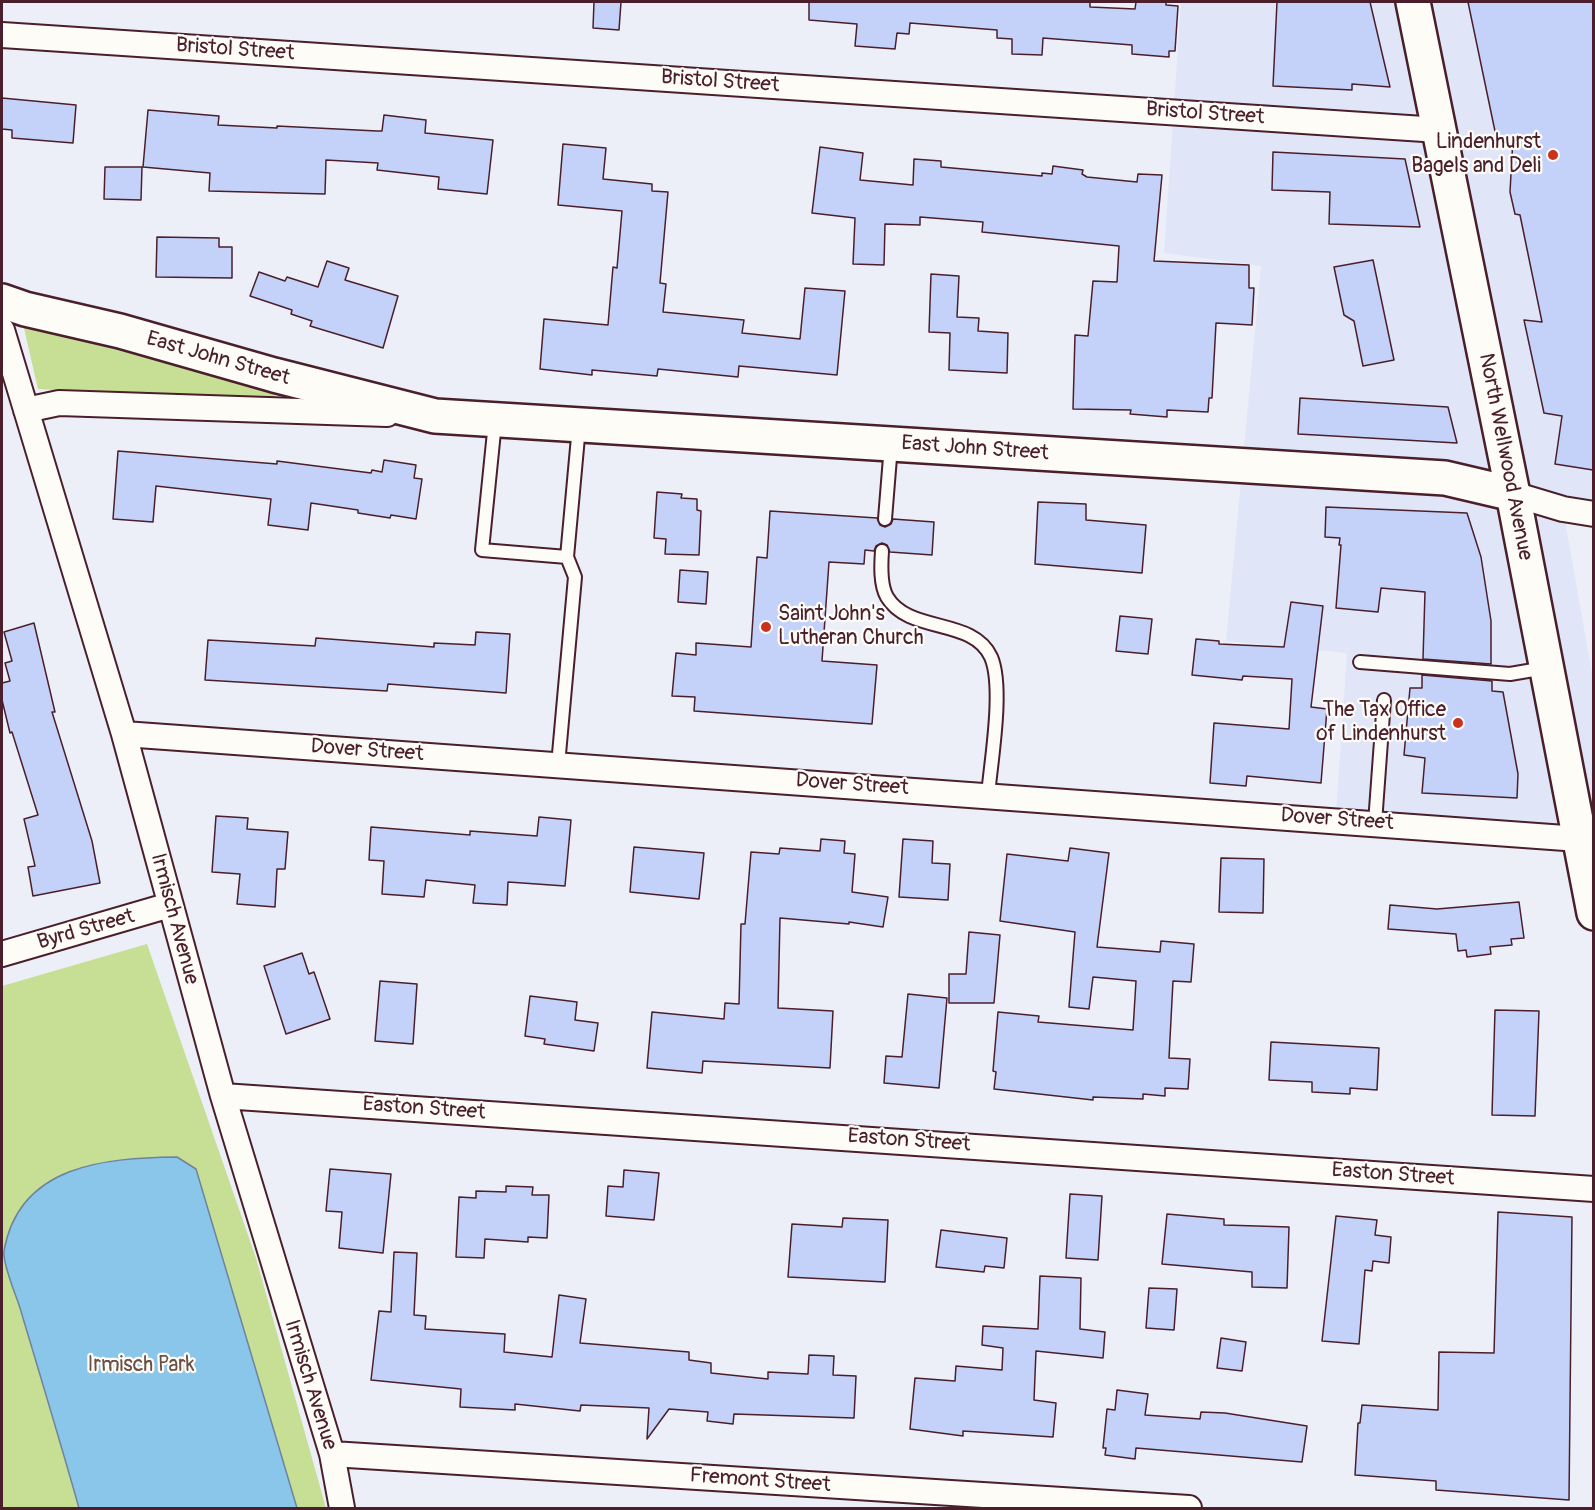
<!DOCTYPE html>
<style>
body{margin:0}
#map{position:relative;width:1595px;height:1510px;overflow:hidden;background:#eceff8;font-family:Pangolin,sans-serif}
canvas{display:block}
.frame{position:absolute;inset:0;border:3px solid #4a1f2b;pointer-events:none}
</style>
<div id="map">
<canvas width="1595" height="1510"></canvas>
<div class="frame"></div>
</div>
<script>
const c = document.querySelector('canvas').getContext('2d');
c.lineJoin = 'round';
function fillPath(path, color) { c.fillStyle = color; c.fill(path, 'evenodd'); }
function stroke(path, color, width, dash) { c.strokeStyle = color; c.lineWidth = width; c.lineCap = dash ? 'butt' : 'round'; c.setLineDash(dash || []); c.stroke(path); }
function label(font, color, halo, rows, align = 'center') {
  c.font = font + ' Pangolin,sans-serif'; c.lineWidth = 4.5; c.setLineDash([]); c.textBaseline = 'middle'; c.strokeStyle = halo; c.fillStyle = color; for (const [text, x, y, turn = 0] of rows) {
    c.save(); c.translate(x, y); c.rotate((+turn || 0) * Math.PI / 180); c.textAlign = isNaN(turn) ? turn : align; if (halo) c.strokeText(text, 0, 0); c.fillText(text, 0, 0); c.restore();
  }
}
fillPath(new Path2D(`
 M 1181,2 L 1593,2 L 1593,502 L 1561,498 L 1593,679 L 1593,851 L 1336,814 L 1347,653 L 1226,641 L 1261,266 L 1164,253 Z`), '#e0e6f8');
fillPath(new Path2D(`
 M 23,324 L 267,390 L 275,395 L 277,399 L 265,402 L 38,389 Z
 M 147,944 L 256,1258 L 326,1508 L 2,1508 L 2,986 Z`), '#c7df95');
const water = new Path2D(`
 M 177,1157 L 196,1169 L 297,1508 L 79,1508 C 60,1441 40,1375 20,1308 C 16,1295 2,1263 4,1251 C 19,1164 106,1158 177,1157 Z`);
fillPath(water, '#8ac6ea');
stroke(water, '#70839e', 1.5);
const building = new Path2D(`
 M 594,2 L 621,2 L 619,30 L 593,28 Z
 M 809,2 L 1090,2 L 1090,7 L 1135,9 L 1136,2 L 1166,2 L 1166,5 L 1178,6 L 1175,51 L 1169,51 L 1169,57 L 1132,54 L 1132,45 L 1043,38 L 1042,55 L 1012,54 L 1012,39 L 997,38 L 997,30 L 910,23 L 909,34 L 897,33 L 895,49 L 855,46 L 857,24 L 809,20 Z
 M 1277,2 L 1370,2 L 1390,87 L 1352,84 L 1352,90 L 1273,86 Z
 M 1468,2 L 1593,2 L 1593,470 L 1555,464 L 1562,416 L 1544,413 L 1524,320 L 1542,322 L 1520,215 L 1515,214 L 1510,192 L 1513,138 L 1496,136 Z
 M 2,98 L 76,105 L 73,143 L 12,138 L 12,130 L 2,129 Z
 M 148,110 L 219,116 L 218,125 L 277,128 L 277,126 L 377,131 L 382,131 L 384,115 L 426,120 L 425,133 L 493,140 L 487,194 L 438,189 L 439,177 L 377,170 L 378,163 L 326,160 L 325,194 L 209,191 L 210,173 L 143,167 Z
 M 563,144 L 606,148 L 603,179 L 652,184 L 652,191 L 668,192 L 660,283 L 666,284 L 663,312 L 744,320 L 742,333 L 800,339 L 805,288 L 845,291 L 837,375 L 739,366 L 738,377 L 658,369 L 657,376 L 592,370 L 592,375 L 540,369 L 544,319 L 608,325 L 613,267 L 617,268 L 622,211 L 558,205 Z
 M 820,147 L 863,153 L 860,180 L 913,185 L 914,159 L 941,161 L 941,167 L 1042,176 L 1042,173 L 1052,174 L 1053,166 L 1083,170 L 1082,174 L 1087,177 L 1137,182 L 1138,174 L 1162,175 L 1154,261 L 1249,265 L 1249,288 L 1254,288 L 1252,325 L 1216,323 L 1212,398 L 1209,398 L 1208,412 L 1167,410 L 1167,417 L 1130,414 L 1131,410 L 1073,409 L 1075,335 L 1088,336 L 1093,281 L 1117,282 L 1119,246 L 982,232 L 983,222 L 920,217 L 920,225 L 885,224 L 884,265 L 853,264 L 855,218 L 812,213 Z
 M 1273,152 L 1405,159 L 1420,227 L 1329,224 L 1330,192 L 1272,190 Z
 M 105,167 L 142,167 L 141,200 L 104,199 Z
 M 157,237 L 219,238 L 219,247 L 232,247 L 232,278 L 156,277 Z
 M 1373,260 L 1394,360 L 1363,366 L 1354,321 L 1344,315 L 1334,267 Z
 M 327,261 L 349,268 L 345,280 L 398,296 L 383,348 L 310,326 L 312,321 L 291,314 L 292,310 L 250,296 L 259,272 L 285,281 L 287,277 L 318,287 Z
 M 931,274 L 959,276 L 957,317 L 979,318 L 978,331 L 1008,333 L 1007,373 L 949,370 L 950,333 L 929,332 Z
 M 1300,398 L 1448,407 L 1457,443 L 1298,434 Z
 M 118,451 L 277,464 L 277,461 L 371,473 L 372,470 L 382,472 L 384,460 L 416,465 L 414,478 L 422,479 L 416,519 L 391,515 L 390,518 L 358,513 L 358,510 L 311,503 L 308,530 L 268,525 L 271,499 L 156,486 L 153,522 L 113,519 Z
 M 657,492 L 682,494 L 681,498 L 697,499 L 697,510 L 701,511 L 699,555 L 665,554 L 666,539 L 654,538 Z
 M 1038,502 L 1086,504 L 1086,520 L 1146,525 L 1142,573 L 1035,564 Z
 M 1326,507 L 1467,513 L 1481,557 L 1491,621 L 1491,664 L 1423,659 L 1425,592 L 1381,588 L 1378,612 L 1336,608 L 1341,545 L 1339,545 L 1340,538 L 1325,537 Z
 M 770,511 L 877,518 L 880,525 L 885,527 L 891,524 L 893,519 L 934,522 L 932,555 L 890,552 L 887,545 L 882,543 L 876,546 L 874,551 L 865,550 L 864,564 L 829,562 L 822,661 L 877,665 L 872,724 L 694,711 L 695,697 L 672,696 L 676,653 L 696,655 L 696,643 L 751,647 L 757,557 L 767,558 Z
 M 680,570 L 708,572 L 706,604 L 678,602 Z
 M 1291,602 L 1323,606 L 1311,707 L 1327,709 L 1321,783 L 1247,776 L 1246,786 L 1210,783 L 1214,723 L 1289,729 L 1292,679 L 1243,676 L 1242,680 L 1192,675 L 1196,639 L 1219,641 L 1219,644 L 1284,647 Z
 M 1120,616 L 1152,619 L 1148,654 L 1116,651 Z
 M 34,623 L 55,712 L 52,712 L 92,841 L 100,883 L 33,896 L 28,867 L 35,866 L 24,819 L 38,815 L 12,732 L 10,733 L 2,700 L 2,683 L 10,681 L 5,663 L 12,661 L 4,632 Z
 M 476,632 L 510,634 L 506,693 L 388,684 L 387,691 L 205,680 L 208,640 L 315,646 L 316,638 L 434,647 L 434,643 L 475,645 Z
 M 1422,675 L 1492,681 L 1492,691 L 1503,692 L 1518,774 L 1517,798 L 1422,793 L 1425,758 L 1404,755 L 1410,688 L 1422,688 Z
 M 216,816 L 248,818 L 247,829 L 288,832 L 285,869 L 277,869 L 275,907 L 237,904 L 240,874 L 212,872 Z
 M 539,817 L 571,820 L 565,886 L 508,882 L 507,905 L 473,903 L 475,885 L 426,880 L 424,897 L 382,894 L 384,861 L 369,860 L 371,827 L 470,835 L 470,831 L 537,836 Z
 M 821,839 L 845,841 L 844,853 L 855,854 L 852,892 L 888,897 L 883,927 L 849,922 L 849,924 L 780,918 L 778,1008 L 833,1011 L 830,1068 L 703,1061 L 702,1073 L 647,1068 L 652,1012 L 724,1019 L 725,1003 L 739,1004 L 741,924 L 745,924 L 751,852 L 779,854 L 780,848 L 820,851 Z
 M 903,839 L 933,841 L 932,863 L 950,864 L 948,900 L 899,897 Z
 M 634,847 L 704,853 L 699,899 L 630,892 Z
 M 1070,848 L 1109,853 L 1097,947 L 1160,952 L 1161,941 L 1194,944 L 1191,982 L 1173,981 L 1169,1058 L 1190,1059 L 1188,1089 L 1165,1088 L 1165,1096 L 1143,1094 L 1143,1099 L 1093,1097 L 1093,1100 L 994,1089 L 996,1072 L 993,1071 L 998,1012 L 1039,1016 L 1038,1022 L 1133,1030 L 1136,981 L 1093,977 L 1089,1009 L 1069,1007 L 1075,932 L 1000,921 L 1007,854 L 1068,861 Z
 M 1221,858 L 1264,859 L 1263,913 L 1219,912 Z
 M 1519,902 L 1524,938 L 1511,939 L 1512,945 L 1490,947 L 1491,954 L 1467,957 L 1466,950 L 1458,951 L 1456,934 L 1388,929 L 1390,905 L 1437,909 Z
 M 969,932 L 1000,935 L 994,1003 L 949,1003 L 949,974 L 966,974 Z
 M 302,953 L 309,974 L 314,972 L 330,1019 L 286,1034 L 264,966 Z
 M 380,981 L 417,984 L 413,1044 L 375,1041 Z
 M 908,994 L 947,998 L 939,1088 L 884,1083 L 886,1056 L 902,1057 Z
 M 530,996 L 577,1002 L 575,1020 L 598,1023 L 594,1051 L 544,1044 L 545,1039 L 525,1036 Z
 M 1495,1010 L 1539,1011 L 1535,1116 L 1492,1115 Z
 M 1271,1042 L 1379,1048 L 1377,1090 L 1350,1088 L 1350,1094 L 1312,1092 L 1312,1082 L 1269,1080 Z
 M 330,1169 L 391,1174 L 383,1253 L 339,1248 L 342,1212 L 326,1211 Z
 M 624,1170 L 659,1173 L 654,1220 L 606,1216 L 608,1186 L 623,1187 Z
 M 506,1186 L 533,1187 L 532,1195 L 549,1195 L 547,1238 L 528,1237 L 528,1242 L 485,1239 L 484,1258 L 456,1257 L 459,1197 L 476,1198 L 476,1191 L 506,1192 Z
 M 1070,1194 L 1102,1196 L 1098,1260 L 1066,1258 Z
 M 1498,1212 L 1572,1217 L 1569,1500 L 1436,1490 L 1436,1481 L 1355,1475 L 1358,1423 L 1360,1423 L 1362,1405 L 1438,1410 L 1439,1352 L 1494,1353 Z
 M 1167,1214 L 1224,1219 L 1224,1225 L 1289,1227 L 1287,1288 L 1252,1287 L 1252,1272 L 1162,1264 Z
 M 1336,1216 L 1377,1220 L 1375,1235 L 1391,1237 L 1389,1263 L 1373,1261 L 1372,1271 L 1365,1270 L 1359,1344 L 1322,1341 Z
 M 843,1218 L 888,1220 L 885,1282 L 788,1277 L 792,1224 L 842,1227 Z
 M 941,1230 L 1007,1238 L 1004,1268 L 985,1266 L 984,1272 L 936,1267 Z
 M 394,1252 L 417,1253 L 414,1315 L 426,1316 L 425,1329 L 505,1334 L 504,1352 L 552,1357 L 559,1295 L 586,1299 L 580,1343 L 689,1352 L 689,1360 L 711,1363 L 711,1373 L 768,1379 L 768,1372 L 808,1374 L 809,1355 L 834,1356 L 833,1375 L 856,1376 L 854,1418 L 734,1414 L 733,1424 L 707,1421 L 708,1412 L 669,1409 L 647,1439 L 649,1408 L 581,1405 L 580,1411 L 515,1404 L 515,1410 L 460,1407 L 461,1389 L 371,1380 L 379,1311 L 391,1312 Z
 M 1040,1276 L 1081,1278 L 1080,1329 L 1105,1332 L 1103,1358 L 1036,1351 L 1034,1400 L 1056,1403 L 1053,1437 L 963,1431 L 963,1436 L 910,1429 L 915,1378 L 955,1381 L 956,1366 L 1002,1370 L 1003,1348 L 982,1345 L 983,1326 L 1038,1329 Z
 M 1149,1288 L 1177,1289 L 1174,1330 L 1146,1328 Z
 M 1221,1338 L 1246,1342 L 1242,1371 L 1217,1368 Z
 M 1117,1390 L 1148,1394 L 1145,1415 L 1200,1419 L 1201,1412 L 1225,1413 L 1307,1426 L 1302,1462 L 1136,1448 L 1135,1459 L 1105,1455 L 1106,1448 L 1103,1448 L 1107,1409 L 1115,1410 Z`);
fillPath(building, '#c4d2f9');
stroke(building, '#4a1f2b', 1.5);
const lane = new Path2D(`
 M 495,422 L 482,550 L 567,557 L 579,426
 M 885,519 L 891,445
 M 882,551 C 881,565 880,585 887,597 C 909,634 973,617 991,657 C 1004,687 991,761 988,795
 M 1360,662 L 1510,674 L 1545,668
 M 558,765 L 575,577 L 567,557
 M 1375,823 L 1384,700`);
const street = new Path2D(`
 M 2,35 L 1439,130
 M 2,330 L 124,734 L 223,1096 L 332,1454 L 342,1508
 M 26,410 L 59,403 L 387,414
 M 1513,494 L 1563,509 L 1594,514
 M 124,734 L 1579,839
 M 2,954 L 170,905
 M 223,1096 L 1594,1189
 M 332,1454 L 1189,1508`);
const secondary = new Path2D(`
 M 1413,2 L 1513,494 L 1594,913
 M 2,301 L 25,309 L 120,331 L 274,375 L 435,416 L 1445,478 L 1513,494`);
stroke(lane, '#4a1f2b', 16);
stroke(street, '#4a1f2b', 28);
stroke(secondary, '#4a1f2b', 38);
stroke(lane, '#fdfcf7', 12);
stroke(street, '#fdfcf7', 24);
stroke(secondary, '#fdfcf7', 33);
for (const [x, y, r, color] of [
 [1553,155,6,"#c8321e"],
 [766,627,6,"#c8321e"],
 [1458,723,6,"#c8321e"]
]) { const dot = new Path2D(); dot.arc(x, y, r, 0, 2 * Math.PI); c.fillStyle = color; c.fill(dot); stroke(dot, '#fdfcf7', 2); }
label('21px', '#4a1f2b', '#fdfcf7', [
 ["Bristol Street",235,50,4],
 ["Bristol Street",720,82,4],
 ["Bristol Street",1205,114,4],
 ["East John Street",218,359,16],
 ["East John Street",975,449,4],
 ["North Wellwood Avenue",1505,457,79],
 ["Dover Street",367,751,4],
 ["Dover Street",852,785,4],
 ["Dover Street",1337,820,4],
 ["Irmisch Avenue",174,919,75],
 ["Byrd Street",86,930,-16],
 ["Easton Street",424,1109,4],
 ["Easton Street",909,1141,4],
 ["Easton Street",1393,1175,4],
 ["Irmisch Avenue",310,1385,73],
 ["Fremont Street",760,1481,4]
]);
label('21px', '#4a1f2b', '#fdfcf7', [
 ["Lindenhurst",1541,143],
 ["Bagels and Deli",1541,167],
 ["Saint John's",778,615,"left"],
 ["Lutheran Church",778,639,"left"],
 ["The Tax Office",1446,711],
 ["of Lindenhurst",1446,735]
], 'right');
label('21px', '#694f46', '#fdfcf7', [
 ["Irmisch Park",141,1366]
]);
</script>
